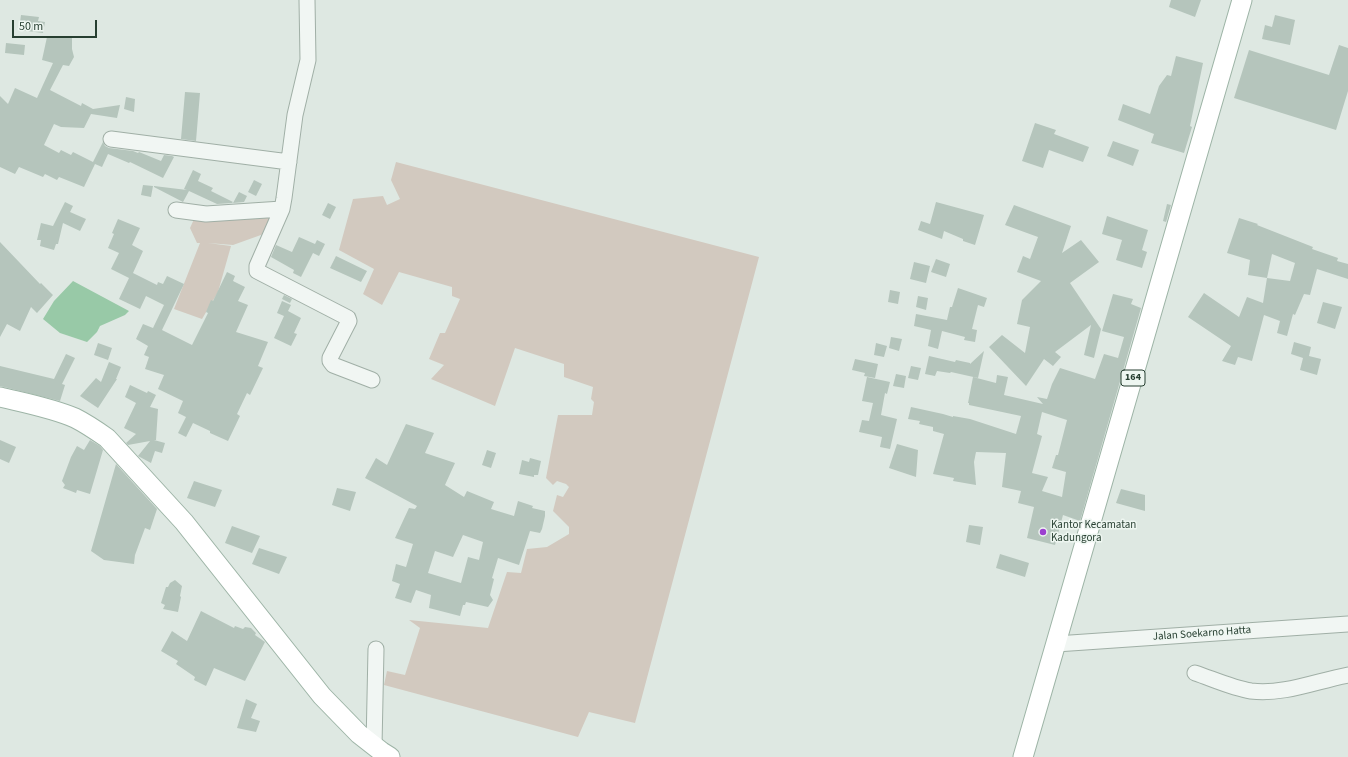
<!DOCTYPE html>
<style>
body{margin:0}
#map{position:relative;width:1348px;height:757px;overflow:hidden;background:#dee8e2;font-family:"Source Sans 3",sans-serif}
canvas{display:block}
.scale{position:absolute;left:12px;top:20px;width:85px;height:18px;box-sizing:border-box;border:2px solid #273f31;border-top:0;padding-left:5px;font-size:12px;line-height:14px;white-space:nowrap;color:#273f31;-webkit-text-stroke:3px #eef6f1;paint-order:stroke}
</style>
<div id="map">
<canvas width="1348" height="757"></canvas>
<div class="scale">50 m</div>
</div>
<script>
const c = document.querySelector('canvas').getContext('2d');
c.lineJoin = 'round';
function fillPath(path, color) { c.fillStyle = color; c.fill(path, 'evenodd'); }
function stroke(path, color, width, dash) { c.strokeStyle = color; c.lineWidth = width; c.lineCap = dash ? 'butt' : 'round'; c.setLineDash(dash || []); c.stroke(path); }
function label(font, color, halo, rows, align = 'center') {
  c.font = font + ' "Source Sans 3",sans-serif'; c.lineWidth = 3; c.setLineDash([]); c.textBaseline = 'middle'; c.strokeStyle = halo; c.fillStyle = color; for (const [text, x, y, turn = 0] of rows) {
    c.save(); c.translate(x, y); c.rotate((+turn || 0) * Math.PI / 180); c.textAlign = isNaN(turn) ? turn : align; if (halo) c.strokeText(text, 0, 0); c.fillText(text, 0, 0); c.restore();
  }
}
fillPath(new Path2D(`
 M 396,162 L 759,257 L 635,723 L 589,712 L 578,737 L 384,685 L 387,671 L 405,675 L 420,628 L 409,620 L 488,628 L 507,572 L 521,573 L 527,549 L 547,547 L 569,534 L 569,527 L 553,511 L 557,495 L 563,497 L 569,487 L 566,484 L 557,481 L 553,485 L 546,478 L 558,415 L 592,415 L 594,402 L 591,399 L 593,387 L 564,377 L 564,364 L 515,348 L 495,406 L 431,379 L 444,365 L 429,359 L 440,333 L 445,333 L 460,299 L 452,296 L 452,287 L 399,272 L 382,305 L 363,294 L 374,269 L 339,250 L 353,199 L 383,196 L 387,205 L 400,199 L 391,180 Z
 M 278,211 L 272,231 L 233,245 L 208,243 L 231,246 L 218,292 L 202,319 L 174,309 L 200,243 L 197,243 L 190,228 L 195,217 Z`), '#d2c9bf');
fillPath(new Path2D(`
 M 73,281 L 129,311 L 125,315 L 100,326 L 97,332 L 87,342 L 60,333 L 43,319 L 54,301 Z`), '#98c9a7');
fillPath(new Path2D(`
 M 1171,0 L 1201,0 L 1195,17 L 1169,7 Z
 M 21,15 L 39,17 L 38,21 L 45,22 L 43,33 L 19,30 Z
 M 1275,15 L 1295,20 L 1290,45 L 1262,39 L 1265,25 L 1272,27 Z
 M 72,36 L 72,49 L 74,57 L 69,66 L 63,65 L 50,90 L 81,106 L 82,103 L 93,109 L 120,105 L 117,118 L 91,114 L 84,128 L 61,127 L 54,124 L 44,145 L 59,153 L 61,150 L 71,155 L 73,152 L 93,162 L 103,142 L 105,146 L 109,148 L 133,151 L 138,153 L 139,152 L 161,161 L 164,155 L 172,156 L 174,157 L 163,178 L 130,162 L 129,163 L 108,154 L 102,167 L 95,164 L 84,187 L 59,177 L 57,180 L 45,174 L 43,177 L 19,167 L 15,174 L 0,167 L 0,96 L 8,104 L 15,88 L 37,98 L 53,63 L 42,60 L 47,37 Z
 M 6,43 L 25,45 L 24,55 L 5,53 Z
 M 1339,45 L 1348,48 L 1348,91 L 1336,130 L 1234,98 L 1249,50 L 1329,75 Z
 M 1176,56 L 1203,63 L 1190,126 L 1192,127 L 1184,153 L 1151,143 L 1154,134 L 1118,120 L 1123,104 L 1150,114 L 1159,86 L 1167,75 L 1171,76 Z
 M 185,92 L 200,93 L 196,141 L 181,139 Z
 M 126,97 L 135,99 L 134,112 L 124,109 Z
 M 1035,123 L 1056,130 L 1054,134 L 1089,147 L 1083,162 L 1049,150 L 1043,168 L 1022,161 Z
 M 1113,141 L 1139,150 L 1133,166 L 1107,156 Z
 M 193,170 L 201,174 L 198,181 L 213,188 L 211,191 L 233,202 L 232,203 L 217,204 L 189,191 L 183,202 L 154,187 L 154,186 L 187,190 L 184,189 Z
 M 254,180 L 262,184 L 256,196 L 248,192 Z
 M 143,185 L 153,186 L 151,197 L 141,195 Z
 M 239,192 L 247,196 L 244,202 L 233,203 Z
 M 65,202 L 73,206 L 70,212 L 86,219 L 80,231 L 63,223 L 58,244 L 56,244 L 54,250 L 40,246 L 41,240 L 37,240 L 41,223 L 53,226 Z
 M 936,202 L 984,215 L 975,245 L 963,241 L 963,239 L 944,231 L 942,239 L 918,230 L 921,221 L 930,224 Z
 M 328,203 L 336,207 L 330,219 L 322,215 Z
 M 1167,204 L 1171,205 L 1166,222 L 1163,221 Z
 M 1014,205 L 1071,226 L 1062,253 L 1081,240 L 1099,262 L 1070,283 L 1101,329 L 1094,358 L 1084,355 L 1091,325 L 1055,352 L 1061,357 L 1053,366 L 1044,359 L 1026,386 L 989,347 L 1002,335 L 1025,353 L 1030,327 L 1017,324 L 1022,300 L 1041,281 L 1017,272 L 1023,256 L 1030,259 L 1038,237 L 1005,225 Z
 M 1107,216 L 1148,230 L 1142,250 L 1147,252 L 1142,268 L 1116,260 L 1122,240 L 1102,234 Z
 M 1239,218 L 1258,224 L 1257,225 L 1313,247 L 1312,249 L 1338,258 L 1337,261 L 1348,264 L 1348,279 L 1317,269 L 1310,295 L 1304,294 L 1295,315 L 1293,314 L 1287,336 L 1277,333 L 1280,321 L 1264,315 L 1252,361 L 1238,357 L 1235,365 L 1222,361 L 1231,346 L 1188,317 L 1204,293 L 1239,317 L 1247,297 L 1263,303 L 1267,278 L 1248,275 L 1250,260 L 1227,253 ZM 1272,254 L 1295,263 L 1290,281 L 1267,278 Z
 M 118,219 L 140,228 L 132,245 L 143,251 L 133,273 L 157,285 L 158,282 L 163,284 L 167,276 L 184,284 L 162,330 L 192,345 L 208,313 L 206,312 L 211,300 L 213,301 L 227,272 L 235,276 L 233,281 L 245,287 L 238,301 L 248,305 L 236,332 L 268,342 L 258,366 L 263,368 L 250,395 L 247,393 L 237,414 L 240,416 L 228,441 L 210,433 L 210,431 L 193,423 L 186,437 L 178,433 L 186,417 L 178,413 L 183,401 L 158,389 L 164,375 L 145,369 L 149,357 L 144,355 L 148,346 L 136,339 L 143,324 L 153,328 L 164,305 L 146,296 L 140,309 L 119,299 L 129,278 L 111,269 L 119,253 L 108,248 L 114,234 L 112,233 Z
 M 299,237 L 315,244 L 317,240 L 325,244 L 319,256 L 313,253 L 301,277 L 293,273 L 294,270 L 271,257 L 276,245 L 292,252 Z
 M 0,242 L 40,284 L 41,283 L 53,295 L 37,313 L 31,307 L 20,331 L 7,324 L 0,337 Z
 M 336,256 L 367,271 L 361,282 L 330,268 Z
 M 936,259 L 950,264 L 946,277 L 931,272 Z
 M 914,262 L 930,266 L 926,283 L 910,279 Z
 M 958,288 L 987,298 L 984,307 L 978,305 L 972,329 L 977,330 L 975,342 L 964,340 L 965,337 L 942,331 L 938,349 L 928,346 L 931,330 L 914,326 L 916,314 L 947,320 L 950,307 L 952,307 Z
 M 890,290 L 900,292 L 898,304 L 888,302 Z
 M 1113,294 L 1133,299 L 1131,304 L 1141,308 L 1080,521 L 1063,515 L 1055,545 L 1027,538 L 1034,507 L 1018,503 L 1021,491 L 1002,487 L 1006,453 L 976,452 L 974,462 L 976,485 L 953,481 L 954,478 L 933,474 L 944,434 L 933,431 L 933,427 L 919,424 L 920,421 L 908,419 L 911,407 L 943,414 L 953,417 L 953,416 L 970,419 L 1016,434 L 1021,416 L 969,405 L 969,403 L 968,403 L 973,377 L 996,383 L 997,375 L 1008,377 L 1004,395 L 1043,404 L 1037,397 L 1047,399 L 1052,384 L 1060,368 L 1095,379 L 1104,354 L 1118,358 L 1124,337 L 1102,331 ZM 1042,412 L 1067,420 L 1058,455 L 1056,455 L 1052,468 L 1066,472 L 1062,497 L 1042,491 L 1048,477 L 1032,473 L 1042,436 L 1037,434 Z
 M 284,295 L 292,299 L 290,303 L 282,299 Z
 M 918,296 L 928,298 L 926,310 L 916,307 Z
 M 282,301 L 291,305 L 288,311 L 301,318 L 294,333 L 297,334 L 291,346 L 274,338 L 284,316 L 277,313 Z
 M 1323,302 L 1342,307 L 1335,329 L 1317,323 Z
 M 891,337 L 902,339 L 899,351 L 889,348 Z
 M 1294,342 L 1311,347 L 1309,356 L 1321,359 L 1317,375 L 1300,370 L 1303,358 L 1291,354 Z
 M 98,343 L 112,348 L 108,360 L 94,355 Z
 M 876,343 L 887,346 L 884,357 L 874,355 Z
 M 984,351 L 978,378 L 951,372 L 950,373 L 937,371 L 935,376 L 925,374 L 929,356 L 955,362 L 956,360 L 970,363 L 970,364 Z
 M 66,354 L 75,358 L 62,384 L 65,385 L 60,401 L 0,386 L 0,366 L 54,379 Z
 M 855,359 L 878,364 L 875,378 L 864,376 L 865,373 L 852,370 Z
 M 109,362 L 121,367 L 116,379 L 117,379 L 98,408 L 80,396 L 96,378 L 101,382 Z
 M 911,366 L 921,368 L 918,380 L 908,378 Z
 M 896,374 L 906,376 L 904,388 L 893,386 Z
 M 867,377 L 890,382 L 887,394 L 885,393 L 881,415 L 897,419 L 890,449 L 880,447 L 882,437 L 859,432 L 862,420 L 869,421 L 873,403 L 862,401 Z
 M 130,385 L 147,393 L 148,391 L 156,395 L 150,407 L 158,409 L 156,440 L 154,440 L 165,443 L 162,453 L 155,451 L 151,463 L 138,456 L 150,441 L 128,445 L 126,443 L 136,434 L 124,428 L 136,403 L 125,397 Z
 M 406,424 L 434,433 L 425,453 L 455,463 L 445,485 L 464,497 L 467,491 L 494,502 L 491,509 L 514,516 L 518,501 L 533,506 L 532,508 L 545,511 L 545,516 L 542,529 L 540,533 L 530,531 L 519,565 L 498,558 L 492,578 L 494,579 L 490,595 L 493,600 L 488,607 L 466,602 L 465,605 L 463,605 L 460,616 L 429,608 L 431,595 L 416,590 L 411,603 L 395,598 L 400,584 L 392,581 L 396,564 L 406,567 L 413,544 L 395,538 L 409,508 L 415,509 L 417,506 L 365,478 L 376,458 L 387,465 ZM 463,535 L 483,542 L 479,560 L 468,557 L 461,583 L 428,573 L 435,551 L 453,557 Z
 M 0,440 L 16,447 L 9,463 L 0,459 Z
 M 90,440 L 100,446 L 103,450 L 90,494 L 77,490 L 76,493 L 63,488 L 65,485 L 62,481 L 71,457 L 77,446 L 84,450 Z
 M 897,444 L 918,450 L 916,477 L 889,468 Z
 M 487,450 L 496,453 L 491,468 L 482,465 Z
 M 530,458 L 541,461 L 538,475 L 534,475 L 534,477 L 519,474 L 522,460 L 529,462 Z
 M 116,464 L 157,509 L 150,530 L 145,528 L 135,555 L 134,564 L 104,560 L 91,551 Z
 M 194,481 L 222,490 L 215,507 L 187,498 Z
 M 337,488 L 356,492 L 350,511 L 332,505 Z
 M 1121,489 L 1145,495 L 1145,511 L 1116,503 Z
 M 969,525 L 983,527 L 980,545 L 966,542 Z
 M 232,526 L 260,536 L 252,553 L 225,543 Z
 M 259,548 L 287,557 L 279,574 L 252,564 Z
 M 1000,554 L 1029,563 L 1025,577 L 996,568 Z
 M 175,580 L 182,586 L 180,596 L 181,597 L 178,612 L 163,609 L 165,605 L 161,603 L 166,587 L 168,587 L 170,583 Z
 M 201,611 L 234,628 L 235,626 L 243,629 L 245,627 L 251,628 L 256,633 L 255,635 L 265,642 L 245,681 L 214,668 L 206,686 L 194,680 L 195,677 L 176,664 L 178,661 L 161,651 L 172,631 L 187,641 Z
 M 246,699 L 257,704 L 251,718 L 260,721 L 256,732 L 237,728 Z`), '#b5c5bc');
const minor = new Path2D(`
 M 111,139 L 289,162
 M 282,209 L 257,266 L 257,271 L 348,318 L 349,321 L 330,358 L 330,361 L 333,365 L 372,380
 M 176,210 L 206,214 L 282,209 L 284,198 L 295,115 L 308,60 L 307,0
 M 1056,644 L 1348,624
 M 1195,673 C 1213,679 1232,688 1251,691 C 1284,695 1316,681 1348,675
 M 374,746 L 376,649`);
const major = new Path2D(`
 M 0,397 C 25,403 52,408 75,418 C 87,424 97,431 107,438 L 184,522 L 322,696 L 359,734 L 382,752 L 390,757
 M 1023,757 L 1242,0`);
stroke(minor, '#a0afa6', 17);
stroke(major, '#9db4a6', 21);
stroke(minor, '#f1f6f3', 15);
stroke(major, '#fff', 19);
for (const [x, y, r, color] of [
 [1043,532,4,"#9c40d0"]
]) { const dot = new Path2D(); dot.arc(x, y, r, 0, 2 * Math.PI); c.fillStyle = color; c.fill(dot); stroke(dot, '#eef6f1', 1.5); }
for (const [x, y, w] of [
 [1133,378,24]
]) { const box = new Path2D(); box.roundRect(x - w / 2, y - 8, w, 16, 3); c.fillStyle = '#eef6f1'; c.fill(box); stroke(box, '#273f31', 1); }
label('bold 10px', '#273f31', null, [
 ["164",1133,378]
]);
label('11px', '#273f31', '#eef6f1', [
 ["Kantor Kecamatan",1051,526],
 ["Kadungora",1051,539]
], 'left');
label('11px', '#273f31', '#eef6f1', [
 ["Jalan Soekarno Hatta",1202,634,-4]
]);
</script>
